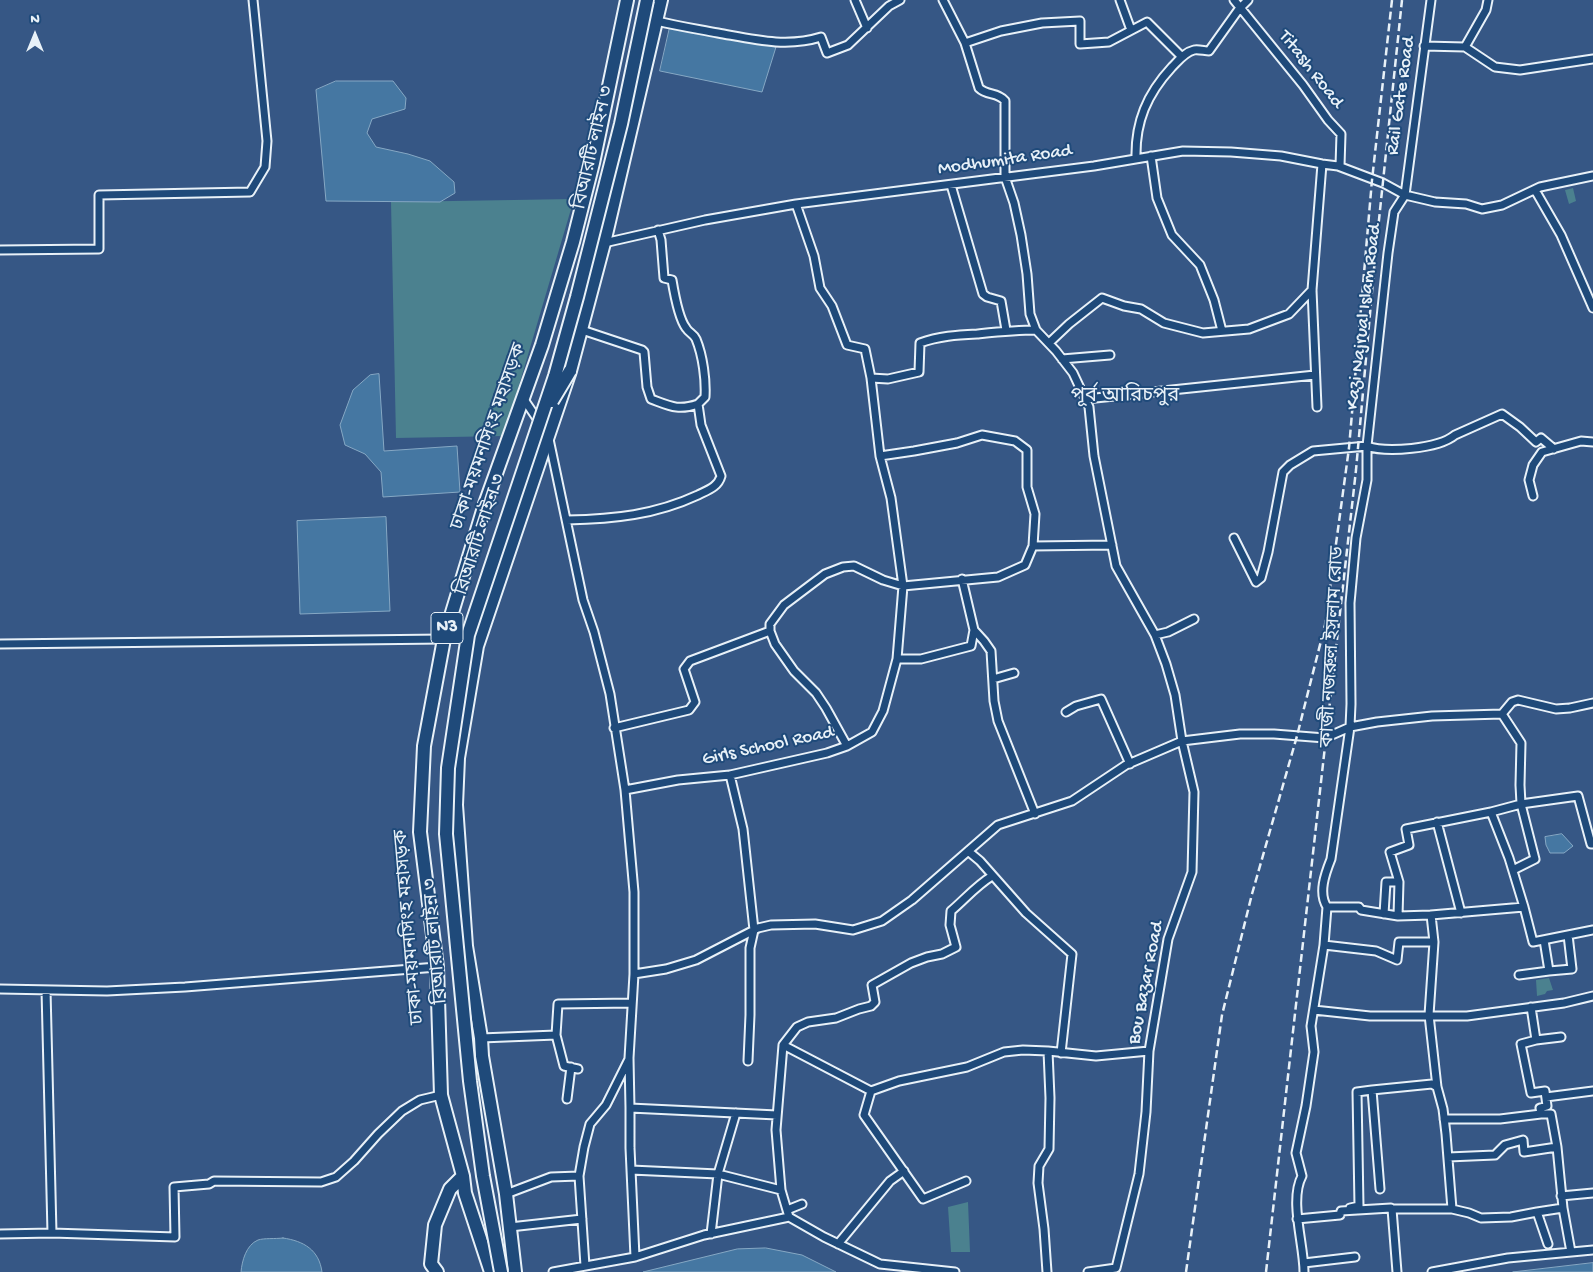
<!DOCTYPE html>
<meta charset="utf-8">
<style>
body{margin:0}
#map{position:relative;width:1593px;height:1272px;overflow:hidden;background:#365785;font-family:"Gochi Hand",sans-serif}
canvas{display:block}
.north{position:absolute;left:10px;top:10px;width:50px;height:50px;-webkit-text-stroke:4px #1f4a7a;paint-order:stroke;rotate:0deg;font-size:14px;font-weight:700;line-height:20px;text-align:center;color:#e8f1f8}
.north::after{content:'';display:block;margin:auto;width:18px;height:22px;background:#e8f1f8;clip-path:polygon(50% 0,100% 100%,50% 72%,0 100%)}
</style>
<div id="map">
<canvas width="1593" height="1272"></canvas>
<div class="north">N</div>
</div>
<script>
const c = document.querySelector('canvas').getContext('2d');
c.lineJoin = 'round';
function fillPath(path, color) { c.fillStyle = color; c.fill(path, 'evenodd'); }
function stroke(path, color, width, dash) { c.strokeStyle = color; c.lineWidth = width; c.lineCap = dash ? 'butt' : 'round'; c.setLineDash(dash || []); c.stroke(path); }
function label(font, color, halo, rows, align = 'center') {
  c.font = font + ' "Gochi Hand","Noto Sans Bengali",sans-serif'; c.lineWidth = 4; c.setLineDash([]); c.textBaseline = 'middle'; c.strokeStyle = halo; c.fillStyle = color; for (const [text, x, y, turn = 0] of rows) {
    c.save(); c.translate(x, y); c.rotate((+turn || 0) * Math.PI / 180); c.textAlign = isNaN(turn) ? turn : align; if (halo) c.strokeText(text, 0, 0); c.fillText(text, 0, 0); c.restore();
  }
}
fillPath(new Path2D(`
 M 1573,188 L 1576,201 L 1569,204 L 1565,190 Z
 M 574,199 L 504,436 L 396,438 L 391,202 Z
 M 1549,978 L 1553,990 L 1547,991 L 1545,994 L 1537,996 L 1536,980 Z
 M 968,1202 L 970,1252 L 951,1252 L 948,1207 Z`), '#4b818f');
const water = new Path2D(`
 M 670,27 L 776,47 L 762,92 L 660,71 Z
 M 336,81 L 393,81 L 406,98 L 405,109 L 372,119 L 367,133 L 376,147 L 408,154 L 430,161 L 454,182 L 455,193 L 440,202 L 326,201 L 316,90 Z
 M 379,374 L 384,451 L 457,446 L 460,492 L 383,497 L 381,472 L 365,454 L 345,445 L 340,425 L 353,390 L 370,375 Z
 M 386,517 L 390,611 L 300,614 L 297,521 Z
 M 1562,834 L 1573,846 L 1564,853 L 1550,853 L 1546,845 L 1545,837 Z
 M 283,1238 C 304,1241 319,1250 322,1272 L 241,1272 C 242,1261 246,1245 258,1240 C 264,1238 275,1239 283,1238 Z
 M 766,1248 L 802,1255 L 836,1272 L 643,1272 L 737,1249 Z
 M 1593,1263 L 1593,1272 L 1513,1272 Z`);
fillPath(water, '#4577a2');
stroke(water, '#86a8c4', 1);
const street = new Path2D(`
 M 855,0 L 867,28
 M 943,0 L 965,43 L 979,88 C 987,96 998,92 1005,101 L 1005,177 L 1014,203 L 1021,235 L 1027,274 L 1030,314 L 1036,330 L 1056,351 L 1073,373 L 1089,407 L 1094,456 L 1116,566 L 1155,635 L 1166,664 L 1175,695 L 1182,741 L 1194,792 L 1192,872 L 1168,939 L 1149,1051 L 1146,1112 L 1139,1174 L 1116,1268 L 1088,1272
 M 1120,0 L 1131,30
 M 1234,0 L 1303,85 L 1328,120 L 1341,134 L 1340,166
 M 657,21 C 677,26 697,29 718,33 C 752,39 786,48 821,37 L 827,53 L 848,45 L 889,6 L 900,0
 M 965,43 L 1001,31 L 1042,23 L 1080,21 L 1080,44 L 1109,42 L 1147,22 L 1182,57
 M 1424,46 L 1465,47 L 1495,67 L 1520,70 L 1593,59
 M 1465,47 L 1486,10 L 1488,0
 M 1151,156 L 1157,198 L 1172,235 L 1200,265 L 1214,300 L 1222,331
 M 1136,159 C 1135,122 1147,94 1172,67 C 1178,61 1185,52 1194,50 C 1198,49 1205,51 1209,51 L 1239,9 L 1248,0
 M 951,185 L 983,294 L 987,297 L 1001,301 L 1006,330
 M 1535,190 L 1561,235 L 1593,308
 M 796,204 L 814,256 L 820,288 L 832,306 L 847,345 L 865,349 L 871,378 L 888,379 L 919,372 L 920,343 C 939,336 957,335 977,334 C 997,332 1016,330 1036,330
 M 658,230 L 661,240 L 664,278 L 672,280 C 674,292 679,319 686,328 C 689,333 694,334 696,339 C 703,356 706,380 705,397 L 698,404
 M 604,243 L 705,220 L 796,204 L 1094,166 L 1183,151 L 1231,152 L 1281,156 L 1322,164 L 1338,166 L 1383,183 L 1405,195 L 1435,202 L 1466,204 L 1482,209 L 1502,205 L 1540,187 L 1593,176
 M 0,250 L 99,249 L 99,195 L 250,192 L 265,167 L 267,141 L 253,0
 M 1049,343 L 1069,324 L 1102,298 L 1124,306 L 1141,309 L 1164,323 L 1203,333 L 1249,329 L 1289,314 L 1312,290
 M 1062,359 L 1110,355
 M 523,398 L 540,423
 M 1086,399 L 1315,375
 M 1317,407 L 1312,290 L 1322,164
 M 549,439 L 583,600 L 594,632 L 610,694 L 625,790 L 634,892 L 634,974 L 629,1058 L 630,1108 L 630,1148 L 635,1257
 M 1533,496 L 1529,480 L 1533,465 L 1542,452 L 1581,441 L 1593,442
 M 567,520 C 614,519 655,515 698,495 C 708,490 718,487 721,476 L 701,425 L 698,404 C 678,411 670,406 651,399 L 647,387 L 644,352 L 642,350 L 582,330
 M 1234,538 L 1256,582 L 1261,578 L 1268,552 L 1283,472 L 1290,465 L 1313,451 L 1367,446 C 1386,453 1438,449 1455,435 L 1502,414 L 1520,427 L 1536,442 L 1541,438 L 1554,449
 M 1033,546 L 1112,545
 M 974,630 L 984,641 L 991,651 L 994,701 L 998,721 L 1035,814
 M 770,631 L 770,624 L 784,605 L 825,574 L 843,567 L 854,566 L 883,580 L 903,586 L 998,577 L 1025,565 L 1033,546 L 1035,514 L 1027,487 L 1027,450 L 1015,441 L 982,435 L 957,443 L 914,451 L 880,456
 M 1155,635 L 1168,632 L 1194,619
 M 0,644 L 444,639
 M 897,659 L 921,659 L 971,646 L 974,630 L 962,579
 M 993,679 L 1014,673
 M 1066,712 L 1076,706 L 1101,699 L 1130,764
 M 1502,714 L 1521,743 L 1520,785 L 1521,804 L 1491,812 L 1509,858 L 1524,907
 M 1502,714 L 1512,702 L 1518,700 L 1556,709 L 1570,708 L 1593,703
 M 614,728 L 689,710 L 695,702 L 684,669 L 690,661 L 770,631 L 775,644 L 794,671 L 816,693 L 826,708 L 847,746
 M 730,775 L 743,829 L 754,930 L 750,948 L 750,1015 L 748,1061
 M 625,790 L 678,780 L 730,775 L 827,753 L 847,746 L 872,732 L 883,711 L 897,659 L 903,586 L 891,498 L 880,456 L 871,378
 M 1437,822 L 1461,913
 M 968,851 L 980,861 L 1026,913 L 1072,954 L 1061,1053
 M 1513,870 L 1535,859 L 1521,804 L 1578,796 L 1591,844 L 1593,844
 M 1327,907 C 1318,893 1325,874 1331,859 L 1350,727 L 1351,704 L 1350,603 L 1356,538 L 1367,480 L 1367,446 L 1388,253 L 1394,212 L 1405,195 L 1431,0
 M 1327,907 L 1359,907 L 1361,910 L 1398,916 L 1431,915 L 1524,907 L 1533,942 L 1593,930
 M 1384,914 L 1386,882 L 1399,882 L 1390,852 L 1409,845 L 1406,829 L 1491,812
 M 1431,915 L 1434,942 L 1429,1015 L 1437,1087 L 1443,1109 L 1446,1134 L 1452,1209
 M 1398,916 L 1399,882
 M 1324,945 L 1376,951 L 1397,960 L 1399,942 L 1434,942
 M 1549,971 L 1572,969 L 1568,935
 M 634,974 L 666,969 L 696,960 L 758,928 L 771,925 L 815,924 L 853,930 L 882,921 L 912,900 L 998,825 L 1072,801 L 1126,765 L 1182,741 L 1240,734 L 1274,734 L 1325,738 L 1350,727 L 1377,722 L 1432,716 L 1502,714
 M 1519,975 L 1549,971 L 1544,940
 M 0,989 L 107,991 L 185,987 L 437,967
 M 1531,1007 L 1536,1040 L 1521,1044 L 1531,1093 L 1545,1091 L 1547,1106 L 1540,1108 L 1541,1114 L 1551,1114 L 1557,1147 L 1563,1208 L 1537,1212 L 1548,1244
 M 1314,1010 L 1370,1016 L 1467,1016 L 1564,1003 L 1593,996
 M 556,1035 L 564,1066 L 578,1069
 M 481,1038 L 556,1035 L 558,1004 L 632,1003
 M 1536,1040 L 1561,1037
 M 783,1045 L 871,1091 L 899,1081 L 967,1067 L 1004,1052 L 1023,1050 L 1048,1051 L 1096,1056 L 1149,1051
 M 871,1091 L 864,1115 L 923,1199 L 966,1181
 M 1546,1097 L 1593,1091
 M 567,1099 L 571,1067
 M 630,1108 L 777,1115
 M 1444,1119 L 1500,1119 L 1541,1114
 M 1448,1157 L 1495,1155 L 1505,1145 L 1523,1140 L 1524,1152 L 1557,1147
 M 631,1170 L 718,1174 L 781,1190
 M 1380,1189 L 1372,1090 L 1432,1084 L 1437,1087
 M 506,1194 L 551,1177 L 579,1176
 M 1561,1196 L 1593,1193
 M 1350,1208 L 1359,1206 L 1357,1092 L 1372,1090
 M 1563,1208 L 1571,1252
 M 1392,1209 L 1397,1272
 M 787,1210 L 802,1204
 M 789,1217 L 781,1190 L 776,1130 L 783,1045 L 797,1027 L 808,1022 L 836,1018 L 859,1009 L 871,1006 L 875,1002 L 872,985 L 911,963 L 927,957 L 942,954 L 956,947 L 950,925 L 951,911 C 965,899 977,885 992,876
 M 1297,1219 L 1340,1215 L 1341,1211 L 1391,1208 L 1392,1209 L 1452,1209 L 1469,1213 L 1481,1218 L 1511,1217 L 1537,1212
 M 510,1227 L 582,1219
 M 52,1233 L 175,1237 L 174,1187 L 209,1184 L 214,1181 L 321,1182 L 336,1177 L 354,1161 L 378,1134 L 402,1111 L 420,1100 L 441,1095
 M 0,1234 L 52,1233 L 46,990
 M 711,1234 L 718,1174 L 736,1113
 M 838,1244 L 890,1181 L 904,1171
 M 1304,1263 L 1355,1257
 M 585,1266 L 579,1176 L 584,1147 L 590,1124 L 606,1105 L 629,1059
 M 553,1272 L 635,1257 L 704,1235 L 789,1217 L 824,1237 L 880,1264 L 955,1272
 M 1047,1272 L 1044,1229 L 1038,1183 L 1039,1166 L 1049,1149 L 1050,1098 L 1048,1051
 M 1304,1272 C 1304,1244 1289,1200 1302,1176 L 1296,1153 L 1306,1106 L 1314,1052 L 1311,1026 L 1324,945 L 1327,907
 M 1432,1272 L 1508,1258 L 1593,1250`);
const highway = new Path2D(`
 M 437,1272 L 431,1264 L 435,1225 L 450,1189 L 463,1176
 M 491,1272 L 465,1193 L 463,1176 L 441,1095 L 437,967 L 420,832 L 424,746 L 444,639 L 485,504 L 542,345 L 573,242 L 593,163 L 627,0
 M 515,1272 L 506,1194 L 482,1056 L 481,1038 L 466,946 L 456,805 L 458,758 L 477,646 L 570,371 L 604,243 L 661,0`);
stroke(street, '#e8f1f8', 11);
stroke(highway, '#e8f1f8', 16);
stroke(street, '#1f4a7a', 7);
stroke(highway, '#1f4a7a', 12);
stroke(new Path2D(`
 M 1186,1272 L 1222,1015 L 1252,894 L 1297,736 L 1325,625 L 1349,448 L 1372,180 L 1392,0
 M 1266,1272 L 1356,470 L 1375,258 L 1402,0`), '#e8f1f8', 2.5, [8, 4]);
const highwayBridge = new Path2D(`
 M 552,401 L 570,371
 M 501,1272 L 483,1176 L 470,1081 L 446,834 L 448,768 L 468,635 L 555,376 L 577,297 L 621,124 L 647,0`);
stroke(highwayBridge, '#e8f1f8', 16, []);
stroke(highwayBridge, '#1f4a7a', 12);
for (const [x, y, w] of [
 [447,628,32]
]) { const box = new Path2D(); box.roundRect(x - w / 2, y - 15.5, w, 31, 4); c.fillStyle = '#1f4a7a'; c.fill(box); stroke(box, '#e8f1f8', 1); }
label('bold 18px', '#e8f1f8', null, [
 ["N3",447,628]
]);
label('19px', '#e8f1f8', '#1f4a7a', [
 ["Titash Road",1310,70,52],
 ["Rail Gate Road",1402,96,-82],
 ["বিআরটি লাইন ৩",595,148,-77],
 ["Modhumita Road",1005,161,-8],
 ["Kazi Najrual Islam Road",1365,317,-83],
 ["ঢাকা-ময়মনসিংহ মহাসড়ক",490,437,-71],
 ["বিআরটি লাইন ৩",482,535,-72],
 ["কাজী নজরুল ইসলাম রোড",1334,647,-87],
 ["Girls School Road",768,747,-12],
 ["ঢাকা-ময়মনসিংহ মহাসড়ক",411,927,-95],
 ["বিআরটি লাইন ৩",437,941,-95],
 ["Bou Bazar Road",1147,983,-79]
]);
label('20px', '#e8f1f8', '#1f4a7a', [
 ["পূর্ব আরিচপুর",1125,398]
]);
</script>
